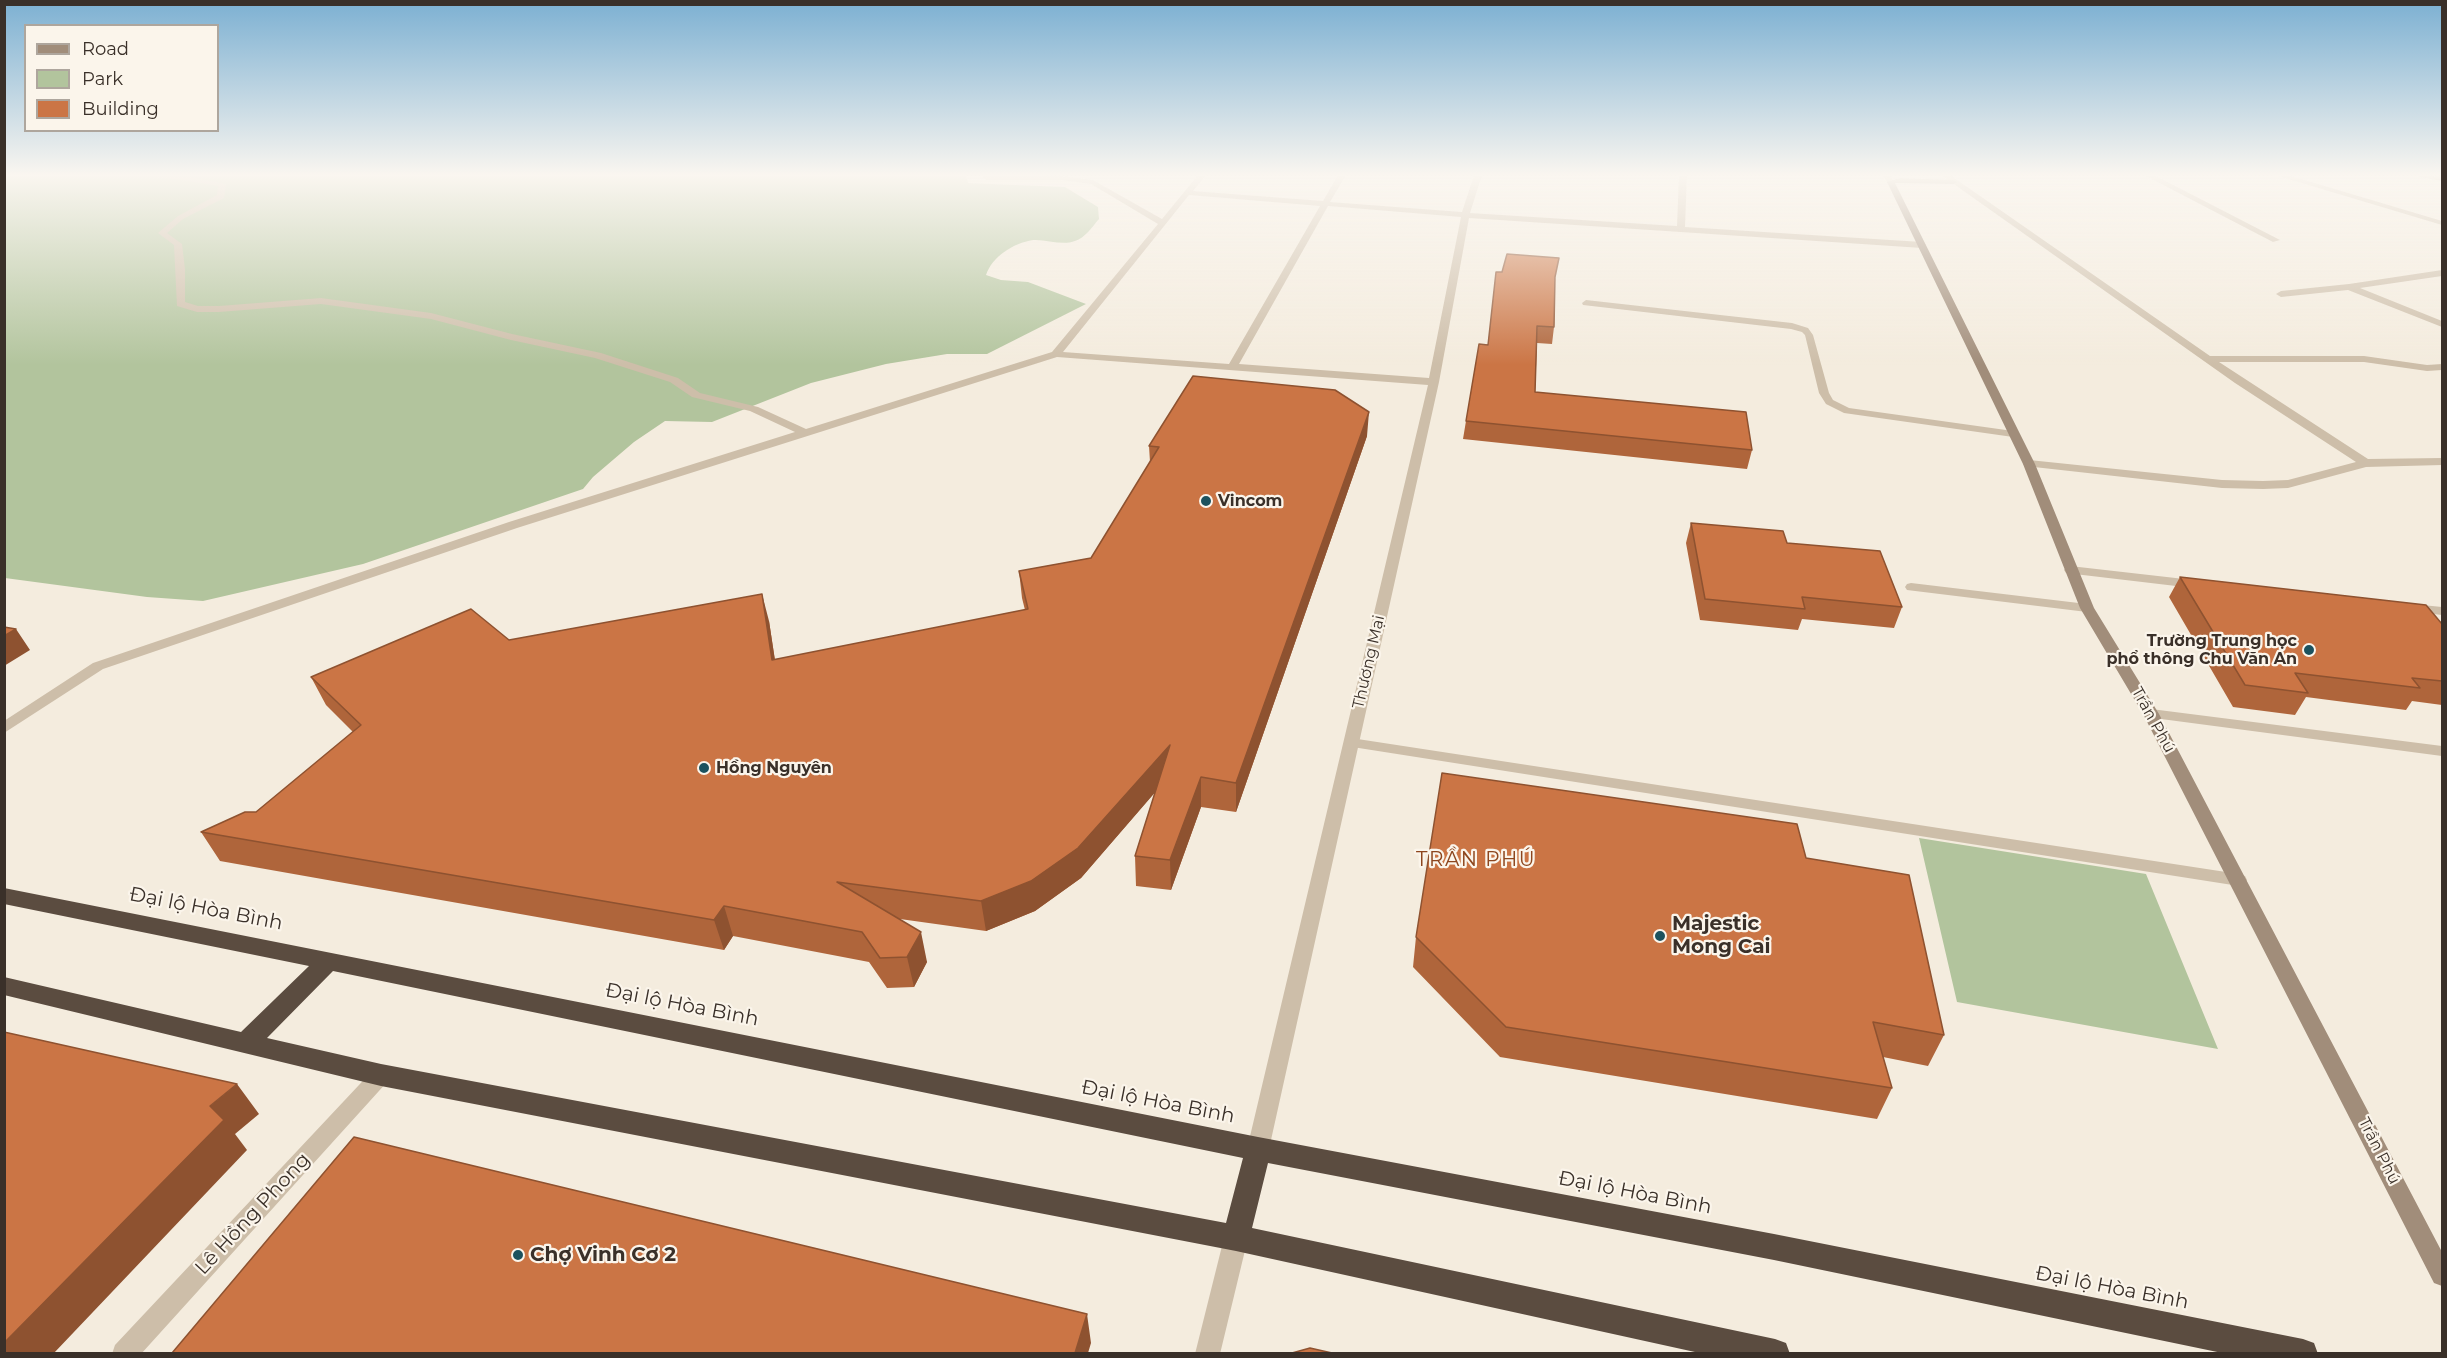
<!DOCTYPE html>
<meta charset="utf-8">
<style>
body{margin:0}
#map{position:relative;width:2447px;height:1358px;overflow:hidden;background:#f4ecde;font-family:Montserrat,sans-serif}
canvas{display:block}
.frame{position:absolute;inset:0;border:6px solid #3a3029;pointer-events:none}
.legend{position:absolute;left:24px;top:24px;width:195px;height:108px;box-sizing:border-box;background:#fbf5eb;border:2px solid #aea69d;margin:0;padding:8px 10px;list-style:none;font-size:18px;color:#3a3029}
.legend li{display:flex;align-items:center;gap:12px;height:30px}
.legend b{width:30px;border:2px solid #aea69d}
</style>
<div id="map">
<canvas width="2447" height="1358"></canvas>
<div class="frame"></div>
<ul class="legend">
<li><b style="height:8px;background:#a18d7a"></b>Road</li>
<li><b style="height:16px;background:#b2c49d"></b>Park</li>
<li><b style="height:16px;background:#cb7545"></b>Building</li>
</ul>
</div>
<script>
const c = document.querySelector('canvas').getContext('2d');
c.lineJoin = 'round';
function fillPath(path, color) { c.fillStyle = color; c.fill(path, 'evenodd'); }
function stroke(path, color, width, dash) { c.strokeStyle = color; c.lineWidth = width; c.lineCap = dash ? 'butt' : 'round'; c.setLineDash(dash || []); c.stroke(path); }
function label(font, color, halo, rows, align = 'center') {
  c.font = font + ' Montserrat,sans-serif'; c.lineWidth = 4.5; c.setLineDash([]); c.textBaseline = 'middle'; c.strokeStyle = halo; c.fillStyle = color; for (const [text, x, y, turn = 0] of rows) {
    c.save(); c.translate(x, y); c.rotate((+turn || 0) * Math.PI / 180); c.textAlign = isNaN(turn) ? turn : align; if (halo) c.strokeText(text, 0, 0); c.fillText(text, 0, 0); c.restore();
  }
}
fillPath(new Path2D(`
 M 5,175 L 966,175 L 968,183 L 1065,187 L 1098,207 L 1099,219 C 1092,227 1085,238 1075,241 C 1062,246 1046,239 1033,240 C 1013,243 992,257 986,275 L 1001,280 L 1028,282 L 1086,304 L 987,354 L 947,354 L 886,364 L 811,383 L 712,422 L 665,421 L 634,442 L 593,477 L 583,489 L 363,564 L 203,601 L 147,597 L 5,578 Z
 M 1919,838 L 2146,874 L 2218,1049 L 1957,1002 Z`), '#b2c49d');
fillPath(new Path2D(`
 M 1586,300 L 1792,323 L 1808,328 L 1813,335 L 1829,393 L 1833,400 L 1849,408 L 2013,431 L 2018,434 L 2013,437 L 1844,413 L 1826,404 L 1819,393 L 1805,335 L 1802,332 L 1791,329 L 1583,305 L 1582,303 Z
 M 2070,566 L 2193,580 L 2199,584 L 2193,588 L 2066,573 L 2064,570 L 2066,567 Z
 M 1911,583 L 2087,604 L 2093,608 L 2087,612 L 1907,590 L 1905,587 L 1907,584 Z
 M 2412,604 L 2442,607 L 2442,615 L 2408,611 L 2406,608 Z
 M 1351,738 L 2239,874 L 2245,876 L 2247,880 L 2245,884 L 2239,886 L 1346,746 L 1344,743 Z`), '#cdbea9');
fillPath(new Path2D(`
 M 121,175 L 180,175 L 226,184 L 224,198 L 183,219 L 167,233 L 182,244 L 185,269 L 185,302 L 198,306 L 219,306 L 321,298 L 431,313 L 512,334 L 601,353 L 678,378 L 700,393 L 758,407 L 806,429 L 1052,352 L 1158,224 L 1091,184 L 1061,180 L 986,180 L 981,175 L 1061,176 L 1093,180 L 1162,219 L 1198,175 L 1206,175 L 1193,191 L 1323,201 L 1338,175 L 1346,175 L 1330,202 L 1462,212 L 1474,175 L 1482,175 L 1470,213 L 1677,226 L 1679,175 L 1687,175 L 1685,227 L 1922,242 L 1926,245 L 1922,248 L 1469,218 L 1439,382 L 1269,1149 L 1266,1156 L 1258,1159 L 1250,1156 L 1247,1149 L 1428,385 L 1057,357 L 517,528 L 103,669 L 4,733 L 4,721 L 93,663 L 509,522 L 795,432 L 750,411 L 692,397 L 670,382 L 595,358 L 511,340 L 431,319 L 321,304 L 219,312 L 197,312 L 177,306 L 174,245 L 158,233 L 178,216 L 217,195 L 218,186 L 177,179 ZM 1189,195 L 1320,206 L 1229,364 L 1063,352 ZM 1328,206 L 1461,217 L 1429,378 L 1239,364 Z
 M 1883,175 L 1891,175 L 1894,184 L 1888,184 Z
 M 1941,175 L 1950,175 L 2210,356 L 2364,356 L 2427,365 L 2442,364 L 2442,370 L 2427,371 L 2364,362 L 2219,362 L 2368,459 L 2442,458 L 2442,465 L 2366,467 L 2288,488 L 2263,489 L 2222,488 L 2025,466 L 2023,464 L 2029,460 L 2222,480 L 2263,481 L 2288,480 L 2356,462 L 2235,383 Z
 M 2144,175 L 2154,175 L 2280,240 L 2273,242 Z
 M 2275,175 L 2288,175 L 2442,221 L 2442,225 Z
 M 2442,270 L 2442,276 L 2360,288 L 2442,321 L 2442,327 L 2348,290 L 2281,297 L 2276,294 L 2281,291 L 2349,284 Z
 M 2151,709 L 2442,746 L 2442,756 L 2146,717 L 2143,714 L 2146,711 Z
 M 381,1066 L 388,1069 L 391,1075 L 388,1081 L 141,1354 L 112,1354 L 115,1345 L 374,1069 Z
 M 1236,1227 L 1244,1230 L 1248,1238 L 1220,1354 L 1195,1354 L 1224,1238 L 1228,1230 Z`), '#cdbea9');
fillPath(new Path2D(`
 M 2419,175 L 2442,177 L 2442,181 L 2420,177 Z
 M 1900,178 L 1953,180 L 1957,182 L 1953,184 L 1895,183 L 2035,464 L 2094,608 L 2159,714 L 2442,1252 L 2442,1286 L 2434,1283 L 2143,714 L 2080,608 L 2023,464 L 1887,182 Z`), '#a18d7a');
fillPath(new Path2D(`
 M 4,888 L 1258,1137 L 1774,1234 L 2303,1339 L 2314,1343 L 2318,1354 L 2227,1354 L 1774,1260 L 1268,1163 L 1252,1228 L 1775,1339 L 1786,1343 L 1790,1354 L 1704,1354 L 1236,1251 L 381,1086 L 4,995 L 4,977 L 241,1032 L 309,966 L 4,904 ZM 333,971 L 1243,1158 L 1226,1223 L 381,1064 L 267,1038 Z`), '#5b4c40');
fillPath(new Path2D(`
 M 1502,272 L 1555,281 L 1554,327 L 1552,344 L 1537,343 L 1535,392 L 1752,450 L 1747,469 L 1463,439 L 1466,421 L 1488,345 Z
 M 1367,436 L 1236,812 L 1201,807 L 1171,890 L 1136,886 L 1135,856 L 1155,792 L 1081,878 L 1035,911 L 986,931 L 900,919 L 927,962 L 914,987 L 887,988 L 869,962 L 733,936 L 724,950 L 220,861 L 201,832 L 256,812 L 353,732 L 326,705 L 311,677 L 509,640 L 769,621 L 775,660 L 1025,610 L 1022,598 L 1019,571 L 1091,558 L 1150,462 L 1149,446 Z
 M 1691,523 L 1787,543 L 1902,607 L 1894,628 L 1802,619 L 1798,630 L 1700,620 L 1686,543 Z
 M 2180,577 L 2442,624 L 2442,705 L 2412,701 L 2406,710 L 2306,697 L 2295,715 L 2233,707 L 2169,597 Z
 M 1806,858 L 1944,1035 L 1928,1066 L 1883,1057 L 1892,1088 L 1877,1119 L 1500,1057 L 1413,967 L 1416,937 Z`), '#af653b');
fillPath(new Path2D(`
 M 1369,412 L 1367,436 L 1236,812 L 1236,783 Z
 M 762,594 L 769,621 L 779,688 L 772,660 Z
 M 16,629 L 30,650 L 4,666 L 4,636 Z
 M 1170,745 L 1171,774 L 1081,878 L 1035,911 L 986,931 L 981,901 Z
 M 1201,777 L 1201,807 L 1171,890 L 1170,860 Z
 M 724,906 L 733,936 L 724,950 L 714,920 Z
 M 921,932 L 927,962 L 914,987 L 907,957 Z
 M 237,1084 L 259,1114 L 235,1134 L 247,1150 L 54,1353 L 4,1353 L 4,1343 L 210,1106 Z
 M 1087,1314 L 1091,1343 L 1088,1353 L 1075,1353 Z`), '#8e5230');
const building = new Path2D(`
 M 1507,254 L 1559,258 L 1555,277 L 1554,327 L 1537,326 L 1535,392 L 1746,412 L 1752,450 L 1466,421 L 1479,344 L 1488,345 L 1496,272 L 1502,272 Z
 M 1193,376 L 1335,390 L 1369,412 L 1236,783 L 1201,777 L 1170,860 L 1135,856 L 1170,745 L 1078,848 L 1031,881 L 981,901 L 837,882 L 921,932 L 907,957 L 880,958 L 862,932 L 724,906 L 714,920 L 201,832 L 245,812 L 256,812 L 361,725 L 311,677 L 471,609 L 509,640 L 762,594 L 772,660 L 1028,609 L 1019,571 L 1091,558 L 1159,447 L 1149,446 Z
 M 1691,523 L 1783,531 L 1787,543 L 1880,551 L 1902,607 L 1802,597 L 1805,609 L 1705,599 Z
 M 2180,577 L 2426,605 L 2442,624 L 2442,681 L 2412,678 L 2420,688 L 2295,673 L 2308,693 L 2245,685 Z
 M 4,627 L 16,629 L 4,636 Z
 M 1442,773 L 1797,824 L 1806,858 L 1909,875 L 1944,1035 L 1873,1022 L 1892,1088 L 1506,1027 L 1416,937 Z
 M 4,1032 L 237,1084 L 210,1106 L 224,1120 L 4,1343 Z
 M 354,1137 L 1087,1314 L 1075,1353 L 172,1353 Z
 M 1310,1348 L 1332,1353 L 1292,1353 Z`);
fillPath(building, '#cb7545');
stroke(building, '#8e5230', 1.5);
const sky = c.createLinearGradient(0, 0, 0, 365);
sky.addColorStop(0, '#7cb0d2');
sky.addColorStop(0.48, '#faf6f0');
sky.addColorStop(1, '#faf6f000');
c.fillStyle = sky;
c.fillRect(0, 0, 2447, 365);
for (const [x, y, r, color] of [
 [1206,501,6,"#1c525e"],
 [2309,650,6,"#1c525e"],
 [704,768,6,"#1c525e"],
 [1660,936,6,"#1c525e"],
 [518,1255,6,"#1c525e"]
]) { const dot = new Path2D(); dot.arc(x, y, r, 0, 2 * Math.PI); c.fillStyle = color; c.fill(dot); stroke(dot, '#fbf5eb', 2); }
label('bold 16px', '#3a3029', '#fbf5eb', [
 ["Vincom",1218,501],
 ["Trường Trung học",2297,641,"right"],
 ["phổ thông Chu Văn An",2297,659,"right"],
 ["Hồng Nguyên",716,768]
], 'left');
label('16px', '#3a3029', '#fbf5eb', [
 ["Thương Mại",1369,662,-77],
 ["Trần Phú",2153,720,61],
 ["Trần Phú",2379,1151,63]
]);
c.letterSpacing = '1.5px';
label('20px', '#8d461e', '#fbf5eb', [
 ["TRẦN PHÚ",1476,860]
]);
c.letterSpacing = '0px';
label('20px', '#3a3029', '#fbf5eb', [
 ["Đại lộ Hòa Bình",206,909,11],
 ["Đại lộ Hòa Bình",682,1005,11],
 ["Đại lộ Hòa Bình",1158,1102,11],
 ["Đại lộ Hòa Bình",1635,1193,11],
 ["Lê Hồng Phong",253,1214,-47],
 ["Đại lộ Hòa Bình",2112,1288,11]
]);
label('bold 20px', '#3a3029', '#fbf5eb', [
 ["Majestic",1672,924],
 ["Mong Cai",1672,947],
 ["Chợ Vinh Cơ 2",530,1255]
], 'left');
</script>
